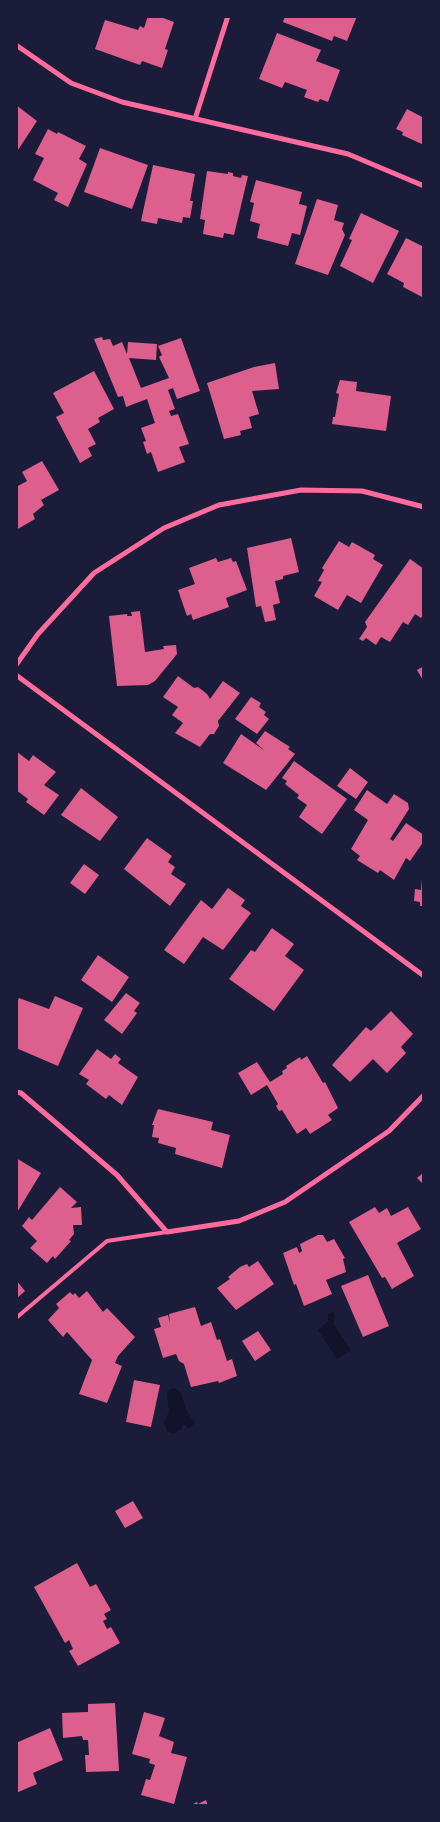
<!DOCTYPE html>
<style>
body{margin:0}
#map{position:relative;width:440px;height:1822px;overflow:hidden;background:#1b1b3a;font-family:Raleway,sans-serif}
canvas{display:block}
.frame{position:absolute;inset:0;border:18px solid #1b1b3a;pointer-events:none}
</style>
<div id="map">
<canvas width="440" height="1822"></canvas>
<div class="frame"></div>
</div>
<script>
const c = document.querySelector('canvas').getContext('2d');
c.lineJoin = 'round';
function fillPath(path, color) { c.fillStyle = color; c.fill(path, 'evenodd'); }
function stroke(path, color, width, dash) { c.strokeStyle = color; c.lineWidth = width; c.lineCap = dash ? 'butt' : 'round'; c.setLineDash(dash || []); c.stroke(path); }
fillPath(new Path2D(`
 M 333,1312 L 335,1317 L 333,1323 L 351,1350 L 337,1359 L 318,1330 L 328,1321 L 328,1314 Z
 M 174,1388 L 181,1393 L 186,1410 L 195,1423 L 189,1428 L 183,1424 L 181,1429 L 174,1434 L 167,1431 L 164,1422 L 169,1412 L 167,1391 Z`), '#12122b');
fillPath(new Path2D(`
 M 148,16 L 158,16 L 174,22 L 165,49 L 168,50 L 162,68 L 142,61 L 140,65 L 95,49 L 105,20 L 138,30 L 140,26 L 144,28 Z
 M 285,16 L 357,16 L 347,41 L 334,36 L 332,41 L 283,22 Z
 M 277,33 L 321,50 L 316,61 L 340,70 L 328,102 L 320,99 L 318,102 L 304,97 L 307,90 L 285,82 L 282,88 L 259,79 Z
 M 16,105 L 37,121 L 16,153 Z
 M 407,109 L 424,118 L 424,145 L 402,135 L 403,132 L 396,129 Z
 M 48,129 L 57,134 L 58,132 L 86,146 L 79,159 L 87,164 L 68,207 L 54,200 L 58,193 L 33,180 L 44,158 L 35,154 Z
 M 100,148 L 148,165 L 132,209 L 84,192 Z
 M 153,165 L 195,174 L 190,201 L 193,201 L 190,218 L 183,217 L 182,223 L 158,218 L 157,224 L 141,221 Z
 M 207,171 L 228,174 L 228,172 L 233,173 L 233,176 L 241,178 L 242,175 L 248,176 L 234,235 L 224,233 L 223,238 L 203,234 L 205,220 L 200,219 Z
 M 256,180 L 302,192 L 299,204 L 307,206 L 300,235 L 292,233 L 288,246 L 257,238 L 260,224 L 250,221 L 254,203 L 250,202 Z
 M 317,199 L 338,205 L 334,220 L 344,223 L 342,229 L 345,235 L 328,275 L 295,264 Z
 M 361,213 L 399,231 L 373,283 L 340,266 L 352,240 L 349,239 Z
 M 406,238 L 424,247 L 424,298 L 403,287 L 404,283 L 387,274 Z
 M 102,337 L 103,340 L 110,339 L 113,346 L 122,342 L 127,354 L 128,342 L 157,344 L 156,360 L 129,358 L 141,388 L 169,378 L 159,357 L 162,355 L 158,346 L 181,338 L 200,391 L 177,399 L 173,388 L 168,390 L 175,409 L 169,411 L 171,416 L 178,414 L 189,444 L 179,447 L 185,462 L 158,472 L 151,452 L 147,454 L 143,442 L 146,441 L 141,428 L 155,423 L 147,399 L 126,407 L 123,396 L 118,397 L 94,339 Z
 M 275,363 L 279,389 L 252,391 L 259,414 L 249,417 L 252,428 L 240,431 L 241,435 L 224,439 L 207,383 L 254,367 Z
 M 94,371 L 114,409 L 98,418 L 100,422 L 88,429 L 96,444 L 88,448 L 92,456 L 80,463 L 56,417 L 64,413 L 53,393 Z
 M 340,380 L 357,382 L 356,391 L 391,396 L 386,431 L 332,424 L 333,417 L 335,417 L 339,394 L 336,393 Z
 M 42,461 L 59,490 L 41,500 L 44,505 L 33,514 L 35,519 L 16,530 L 16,487 L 27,481 L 22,472 Z
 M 291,538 L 299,572 L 283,576 L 283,579 L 275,581 L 280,603 L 273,605 L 276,620 L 265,622 L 261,606 L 256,607 L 247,548 Z
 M 339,541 L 349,547 L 352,542 L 375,555 L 373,559 L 383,565 L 361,603 L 347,595 L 338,610 L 314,596 L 322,582 L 318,581 L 324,570 L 322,568 Z
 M 216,558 L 218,562 L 231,558 L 233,562 L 236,561 L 247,590 L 226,598 L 229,607 L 193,620 L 191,614 L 187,616 L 178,590 L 195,584 L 189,568 Z
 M 410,559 L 424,569 L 424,614 L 421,618 L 415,614 L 408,625 L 403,622 L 390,642 L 381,637 L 376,645 L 366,638 L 363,641 L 359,639 L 367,627 L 365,622 Z
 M 140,611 L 145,652 L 164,649 L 163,646 L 176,645 L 177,654 L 155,681 L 148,685 L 117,686 L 109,616 L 127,614 L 127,616 L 132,616 L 131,612 Z
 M 424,666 L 424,682 L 417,670 Z
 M 178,676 L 194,688 L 198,687 L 207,694 L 210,699 L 223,681 L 240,693 L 218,721 L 219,726 L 214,734 L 210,734 L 200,747 L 175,733 L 183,723 L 172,715 L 178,707 L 163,697 Z
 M 251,697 L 261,703 L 259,707 L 266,712 L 264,715 L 269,719 L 257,734 L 235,719 Z
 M 265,731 L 290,747 L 288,749 L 295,754 L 266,790 L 223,763 L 241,734 L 265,751 L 256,743 Z
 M 16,751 L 29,761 L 33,755 L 56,772 L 44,785 L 59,795 L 44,815 L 26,802 L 28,799 L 16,790 Z
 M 294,761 L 347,799 L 322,834 L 299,817 L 307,805 L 297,798 L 299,795 L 285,784 L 287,781 L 282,778 Z
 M 350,768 L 368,782 L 356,799 L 337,786 Z
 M 81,788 L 118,817 L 100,841 L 61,815 Z
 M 367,790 L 387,804 L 394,794 L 408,803 L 409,809 L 390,839 L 393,841 L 406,823 L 424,835 L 424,841 L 410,861 L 406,858 L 394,880 L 380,870 L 378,873 L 357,860 L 360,856 L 351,849 L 368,820 L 354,810 Z
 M 147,838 L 172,856 L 168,862 L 175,867 L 171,874 L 186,884 L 170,906 L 124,869 Z
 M 84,864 L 99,875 L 85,894 L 70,883 Z
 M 422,879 L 424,879 L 424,906 L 420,906 L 420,902 L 414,901 L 415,889 L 421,890 Z
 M 228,888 L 245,900 L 241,906 L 251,913 L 223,950 L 203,937 L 184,964 L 164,950 L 201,900 L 212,909 Z
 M 272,928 L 294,944 L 285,956 L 304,970 L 274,1011 L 229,979 L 251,950 L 255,952 Z
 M 98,955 L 129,977 L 112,1002 L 81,980 Z
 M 126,993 L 140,1003 L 134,1011 L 137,1013 L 122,1034 L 104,1020 Z
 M 55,996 L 83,1008 L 58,1066 L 16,1048 L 16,1004 L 19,998 L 49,1009 Z
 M 391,1011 L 413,1034 L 401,1047 L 406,1053 L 387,1073 L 373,1059 L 350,1082 L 332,1065 L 366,1027 L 371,1031 Z
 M 97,1049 L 111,1059 L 115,1054 L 121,1059 L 118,1063 L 138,1077 L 122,1105 L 109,1095 L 106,1099 L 86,1084 L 89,1080 L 79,1074 Z
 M 307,1056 L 323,1083 L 325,1082 L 338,1108 L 328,1115 L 332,1120 L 310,1134 L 306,1128 L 297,1134 L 282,1110 L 279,1111 L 276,1106 L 278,1104 L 267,1085 L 251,1095 L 238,1073 L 257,1062 L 270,1082 L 283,1074 L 282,1071 L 287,1068 L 286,1066 L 300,1057 L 301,1060 Z
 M 158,1109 L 213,1122 L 211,1130 L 230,1135 L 222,1168 L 175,1154 L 176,1148 L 158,1143 L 159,1138 L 152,1137 L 154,1125 L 152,1125 Z
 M 16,1158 L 41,1173 L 16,1214 Z
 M 424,1172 L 424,1185 L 417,1178 Z
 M 60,1187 L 77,1202 L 71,1208 L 81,1207 L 82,1225 L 73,1225 L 74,1234 L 69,1240 L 71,1241 L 55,1259 L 53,1256 L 47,1263 L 30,1248 L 37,1241 L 22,1226 L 29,1217 L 32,1220 Z
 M 375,1207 L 379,1213 L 387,1208 L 391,1216 L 408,1207 L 421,1229 L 397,1243 L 414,1276 L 392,1289 L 385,1277 L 382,1278 L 349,1222 Z
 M 318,1235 L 323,1235 L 327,1242 L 334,1239 L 345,1258 L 343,1259 L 346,1272 L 326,1280 L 332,1294 L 304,1306 L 296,1284 L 294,1285 L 283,1253 L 297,1247 L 299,1253 L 302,1251 L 300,1244 Z
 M 258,1261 L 274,1284 L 236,1310 L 217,1288 L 230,1279 L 228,1277 L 240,1267 L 247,1264 L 249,1267 Z
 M 368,1275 L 389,1326 L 363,1337 L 341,1286 Z
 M 16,1280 L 25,1291 L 16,1299 Z
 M 87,1291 L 103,1312 L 107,1308 L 135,1337 L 118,1356 L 115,1363 L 122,1366 L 107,1403 L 79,1394 L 92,1360 L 67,1332 L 63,1337 L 48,1320 L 59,1308 L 56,1304 L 70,1292 L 73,1295 L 75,1293 L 79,1298 Z
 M 195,1307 L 201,1326 L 211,1322 L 217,1340 L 220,1339 L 227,1361 L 232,1359 L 237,1376 L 219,1383 L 218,1381 L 191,1387 L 184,1364 L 179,1361 L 176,1354 L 163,1358 L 154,1329 L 161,1327 L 158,1318 L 168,1315 L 170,1323 L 169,1314 Z
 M 258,1331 L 271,1350 L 255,1361 L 242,1341 Z
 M 134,1380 L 160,1385 L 151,1427 L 126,1422 Z
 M 133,1501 L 143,1518 L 125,1528 L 115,1511 Z
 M 77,1563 L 90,1587 L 96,1584 L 111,1610 L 104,1614 L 107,1619 L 103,1621 L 107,1629 L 111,1627 L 120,1643 L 78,1666 L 69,1651 L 73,1649 L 69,1640 L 65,1643 L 34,1587 Z
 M 115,1703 L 119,1771 L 86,1772 L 85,1755 L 89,1755 L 88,1740 L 83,1740 L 82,1736 L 63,1738 L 62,1713 L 88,1712 L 88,1704 Z
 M 144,1712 L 165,1718 L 159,1736 L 174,1742 L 171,1753 L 187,1757 L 174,1804 L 141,1795 L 146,1779 L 150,1780 L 155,1765 L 149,1763 L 150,1759 L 132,1754 Z
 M 50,1728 L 63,1760 L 33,1773 L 37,1784 L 16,1793 L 16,1743 Z
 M 206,1800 L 208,1806 L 189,1806 L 197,1802 L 198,1804 Z`), '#dd5f8e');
stroke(new Path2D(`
 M 16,1318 L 107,1241 L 167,1232`), '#ff6b9d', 4);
stroke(new Path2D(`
 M 16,45 L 71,83 L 122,102 L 348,154 L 424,186
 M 195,119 L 228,16
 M 16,665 L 38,634 L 94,573 L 164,528 L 219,505 L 301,490 L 362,491 L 424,507
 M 16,675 L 424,976
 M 16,1092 L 21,1093 L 117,1175 L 167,1232 L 239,1221 L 285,1202 L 389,1131 L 424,1095`), '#ff6b9d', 5);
</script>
